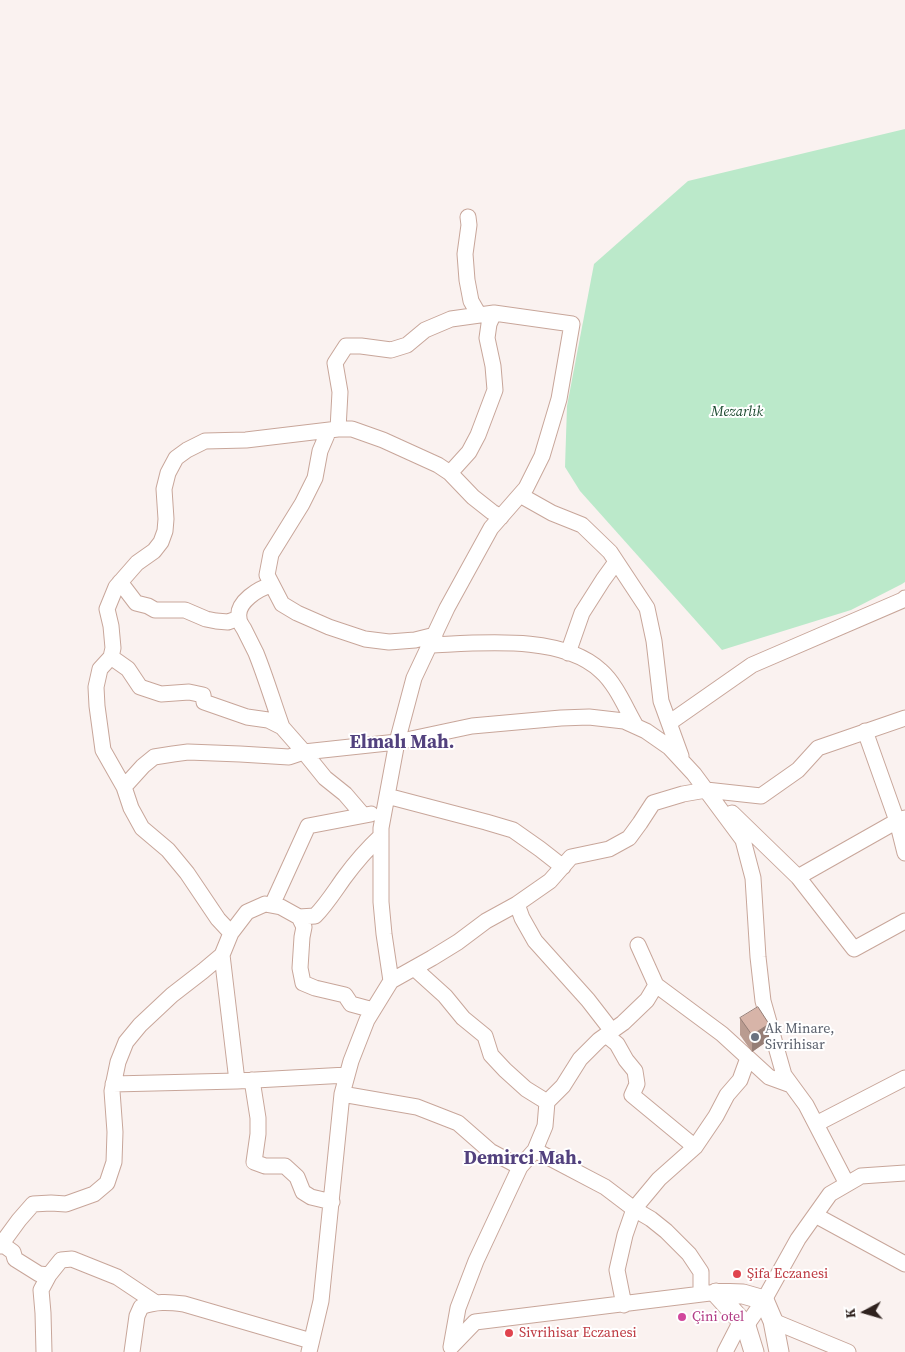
<!DOCTYPE html>
<meta charset="utf-8">
<style>
body{margin:0}
#map{position:relative;width:905px;height:1352px;overflow:hidden;background:#faf2f0;font-family:"Source Serif 4",serif}
canvas{display:block}
.north{position:absolute;left:840px;top:1287px;width:50px;height:50px;-webkit-text-stroke:4px #fff;paint-order:stroke;rotate:264deg;font-size:14px;font-weight:700;line-height:20px;text-align:center;color:#2f221e}
.north::after{content:'';display:block;margin:auto;width:18px;height:22px;background:#2f221e;clip-path:polygon(50% 0,100% 100%,50% 72%,0 100%)}
</style>
<div id="map">
<canvas width="905" height="1352"></canvas>
<div class="north">K</div>
</div>
<script>
const c = document.querySelector('canvas').getContext('2d');
c.lineJoin = 'round';
function fillPath(path, color) { c.fillStyle = color; c.fill(path, 'evenodd'); }
function stroke(path, color, width, dash) { c.strokeStyle = color; c.lineWidth = width; c.lineCap = dash ? 'butt' : 'round'; c.setLineDash(dash || []); c.stroke(path); }
function label(font, color, halo, rows, align = 'center') {
  c.font = font + ' "Source Serif 4",serif'; c.lineWidth = 4; c.setLineDash([]); c.textBaseline = 'middle'; c.strokeStyle = halo; c.fillStyle = color; for (const [text, x, y, turn = 0] of rows) {
    c.save(); c.translate(x, y); c.rotate((+turn || 0) * Math.PI / 180); c.textAlign = isNaN(turn) ? turn : align; if (halo) c.strokeText(text, 0, 0); c.fillText(text, 0, 0); c.restore();
  }
}
fillPath(new Path2D(`
 M 905,129 L 905,582 L 902,584 L 851,610 L 722,650 L 580,491 L 565,467 L 567,406 L 594,264 L 688,181 Z`), '#bbe9ca');
const minor = new Path2D(`
 M 468,217 L 469,225 L 465,254 L 467,280 L 471,301 L 479,315
 M 338,429 L 340,392 L 335,363 L 346,346 L 361,346 L 391,350 L 407,345 L 425,330 L 451,319 L 494,313
 M 329,430 L 320,451 L 315,478 L 302,504 L 271,554 L 267,575 L 282,604 L 297,613 L 329,627 L 365,639 L 389,642 L 415,640 L 435,635
 M 520,495 L 552,513 L 582,525 L 610,552 L 647,608 L 654,641 L 661,701 L 681,756
 M 120,582 L 136,603 L 148,606 L 155,610 L 185,610 L 206,619 L 216,621 L 228,622 L 239,618
 M 272,585 C 259,588 236,602 239,618 C 239,621 242,626 244,629 C 248,637 252,645 256,653 C 266,678 273,702 282,727
 M 430,645 C 480,643 562,634 601,671 C 616,684 626,709 636,726
 M 568,653 L 582,613 L 603,580 L 616,562
 M 111,657 L 128,669 L 140,687 L 161,694 L 189,692 L 203,695 L 204,702 L 247,717 L 268,720 L 282,727 L 304,752 L 325,778 L 345,794 L 363,815
 M 669,723 L 752,665 L 903,600 L 905,598
 M 865,731 L 897,821 L 905,853
 M 124,787 L 143,766 L 154,757 L 173,754 L 188,752 L 240,754 L 289,757 L 304,752 L 397,742 L 472,726 L 561,718 L 589,717 L 624,721 L 646,731 L 669,747 L 694,774 L 743,840 L 753,878 L 758,957 L 763,1001 L 784,1075 L 806,1105 L 847,1184
 M 387,796 L 486,822 L 513,830 L 540,849 L 563,867
 M 732,813 L 798,877 L 854,949 L 905,921
 M 798,877 L 897,821 L 905,818
 M 517,904 L 522,918 L 535,941 L 588,1000 L 612,1031
 M 272,905 L 308,826 L 371,814
 M 299,917 L 315,916 C 326,905 334,892 344,878 C 355,863 367,849 381,836
 M 231,933 L 218,919 L 187,873 L 168,850 L 142,828 L 131,808 L 124,787 L 103,750 L 97,706 L 96,687 L 100,669 L 111,657 L 113,648 L 111,626 L 107,609 L 116,587 L 137,563 L 154,551 L 161,542 L 165,531 L 166,519 L 164,489 L 168,473 L 176,458 L 187,450 L 205,441 L 246,440 L 338,429 L 352,429 L 383,440 L 438,465 L 450,473 L 473,497 L 492,512 L 501,517
 M 638,945 L 656,985 L 722,1034 L 769,1077 L 791,1085
 M 222,955 L 237,1081
 M 414,968 L 445,996 L 463,1018 L 485,1036 L 491,1055 L 505,1070 L 526,1089 L 547,1102
 M 391,981 L 432,958 L 458,942 L 486,921 L 517,904 L 550,881 L 571,857 L 609,849 L 629,838 L 640,823 L 653,803 L 683,794 L 706,790 L 761,796 L 798,770 L 818,748 L 905,718
 M 606,1035 L 617,1044 L 626,1060 L 635,1071 L 637,1084 L 632,1095 L 695,1147
 M 252,1080 L 258,1118 L 258,1134 L 254,1162 L 265,1166 L 285,1166 L 297,1177 L 303,1192 L 311,1197 L 332,1202
 M 113,1084 L 237,1081 L 347,1075
 M 342,1094 L 417,1107 L 458,1123 L 490,1151 L 520,1167
 M 816,1124 L 905,1078
 M 535,1150 L 545,1126 L 547,1102 L 563,1086 L 580,1059 L 599,1040 L 623,1023 L 647,1000 L 656,985
 M 815,1215 L 905,1264
 M 2,1244 L 13,1252 L 15,1259 L 39,1274 L 49,1275 L 61,1260 L 72,1259 L 117,1277 L 156,1303
 M 0,1246 L 19,1220 L 33,1204 L 51,1203 L 66,1204 L 94,1194 L 107,1183 L 114,1162 L 115,1132 L 112,1091 L 118,1062 L 126,1042 L 140,1025 L 172,995 L 203,971 L 222,955 L 231,933 L 247,912 L 265,904 L 281,907 L 299,917 L 304,927 L 302,937 L 300,968 L 303,983 L 315,988 L 345,995 L 351,1004 L 373,1010
 M 624,1305 L 617,1270 L 625,1235 L 634,1209 L 659,1179 L 695,1147 L 716,1116 L 727,1095 L 740,1080 L 748,1058
 M 773,1321 L 848,1352
 M 746,1326 L 764,1300 L 798,1239 L 830,1194 L 861,1176 L 905,1173
 M 451,1347 L 458,1308 L 476,1261 L 520,1167 L 535,1150 L 546,1156 L 605,1187 L 634,1209 L 651,1219 L 666,1231 L 689,1254 L 701,1272 L 701,1294
 M 451,1347 L 475,1322 L 710,1293
 M 44,1352 L 43,1313 L 41,1290 L 49,1275
 M 132,1352 L 137,1316 L 141,1307 C 155,1301 169,1302 184,1304 L 311,1341
 M 309,1352 L 321,1301 L 342,1094 L 351,1061 L 367,1020 L 391,981 L 384,934 L 381,902 L 381,828 L 397,742 L 414,678 L 447,608 L 491,528 L 526,488 L 542,456 L 559,399 L 572,324 L 494,313 L 489,324 L 487,338 L 493,366 L 495,390 L 478,435 L 469,452 L 450,473
 M 725,1352 L 741,1321`);
const major = new Path2D(`
 M 716,1293 L 743,1294 L 764,1300 L 773,1321 L 779,1352
 M 716,1293 L 746,1326 L 754,1352`);
stroke(minor, '#c8a69a', 17);
stroke(major, '#c8a69a', 21);
stroke(minor, '#fff', 15);
stroke(major, '#fff', 19);
fillPath(new Path2D(`
 M 740,1018 L 769,1040 L 752,1052 L 740,1035 Z`), '#b99b90');
fillPath(new Path2D(`
 M 769,1024 L 769,1040 L 752,1052 L 752,1035 Z`), '#967e76');
const building = new Path2D(`
 M 758,1007 L 769,1024 L 752,1035 L 740,1018 Z`);
fillPath(building, '#d7b4a8');
stroke(building, '#967e76', 1);
for (const [x, y, r, color] of [
 [755,1037,5,"#6b7280"],
 [737,1274,5,"#e0444e"],
 [682,1317,5,"#d1479c"],
 [509,1333,5,"#e0444e"]
]) { const dot = new Path2D(); dot.arc(x, y, r, 0, 2 * Math.PI); c.fillStyle = color; c.fill(dot); stroke(dot, '#fff', 2); }
label('italic 14px', '#1b492f', '#fff', [
 ["Mezarlık",737,412]
]);
label('14px', '#5b616d', '#fff', [
 ["Ak Minare,",765,1029],
 ["Sivrihisar",765,1045]
], 'left');
label('14px', '#be3a42', '#fff', [
 ["Şifa Eczanesi",747,1274],
 ["Sivrihisar Eczanesi",519,1333]
], 'left');
label('14px', '#b23c85', '#fff', [
 ["Çini otel",692,1317]
], 'left');
label('bold 19px', '#52417e', '#fff', [
 ["Elmalı Mah.",402,743],
 ["Demirci Mah.",523,1159]
]);
</script>
